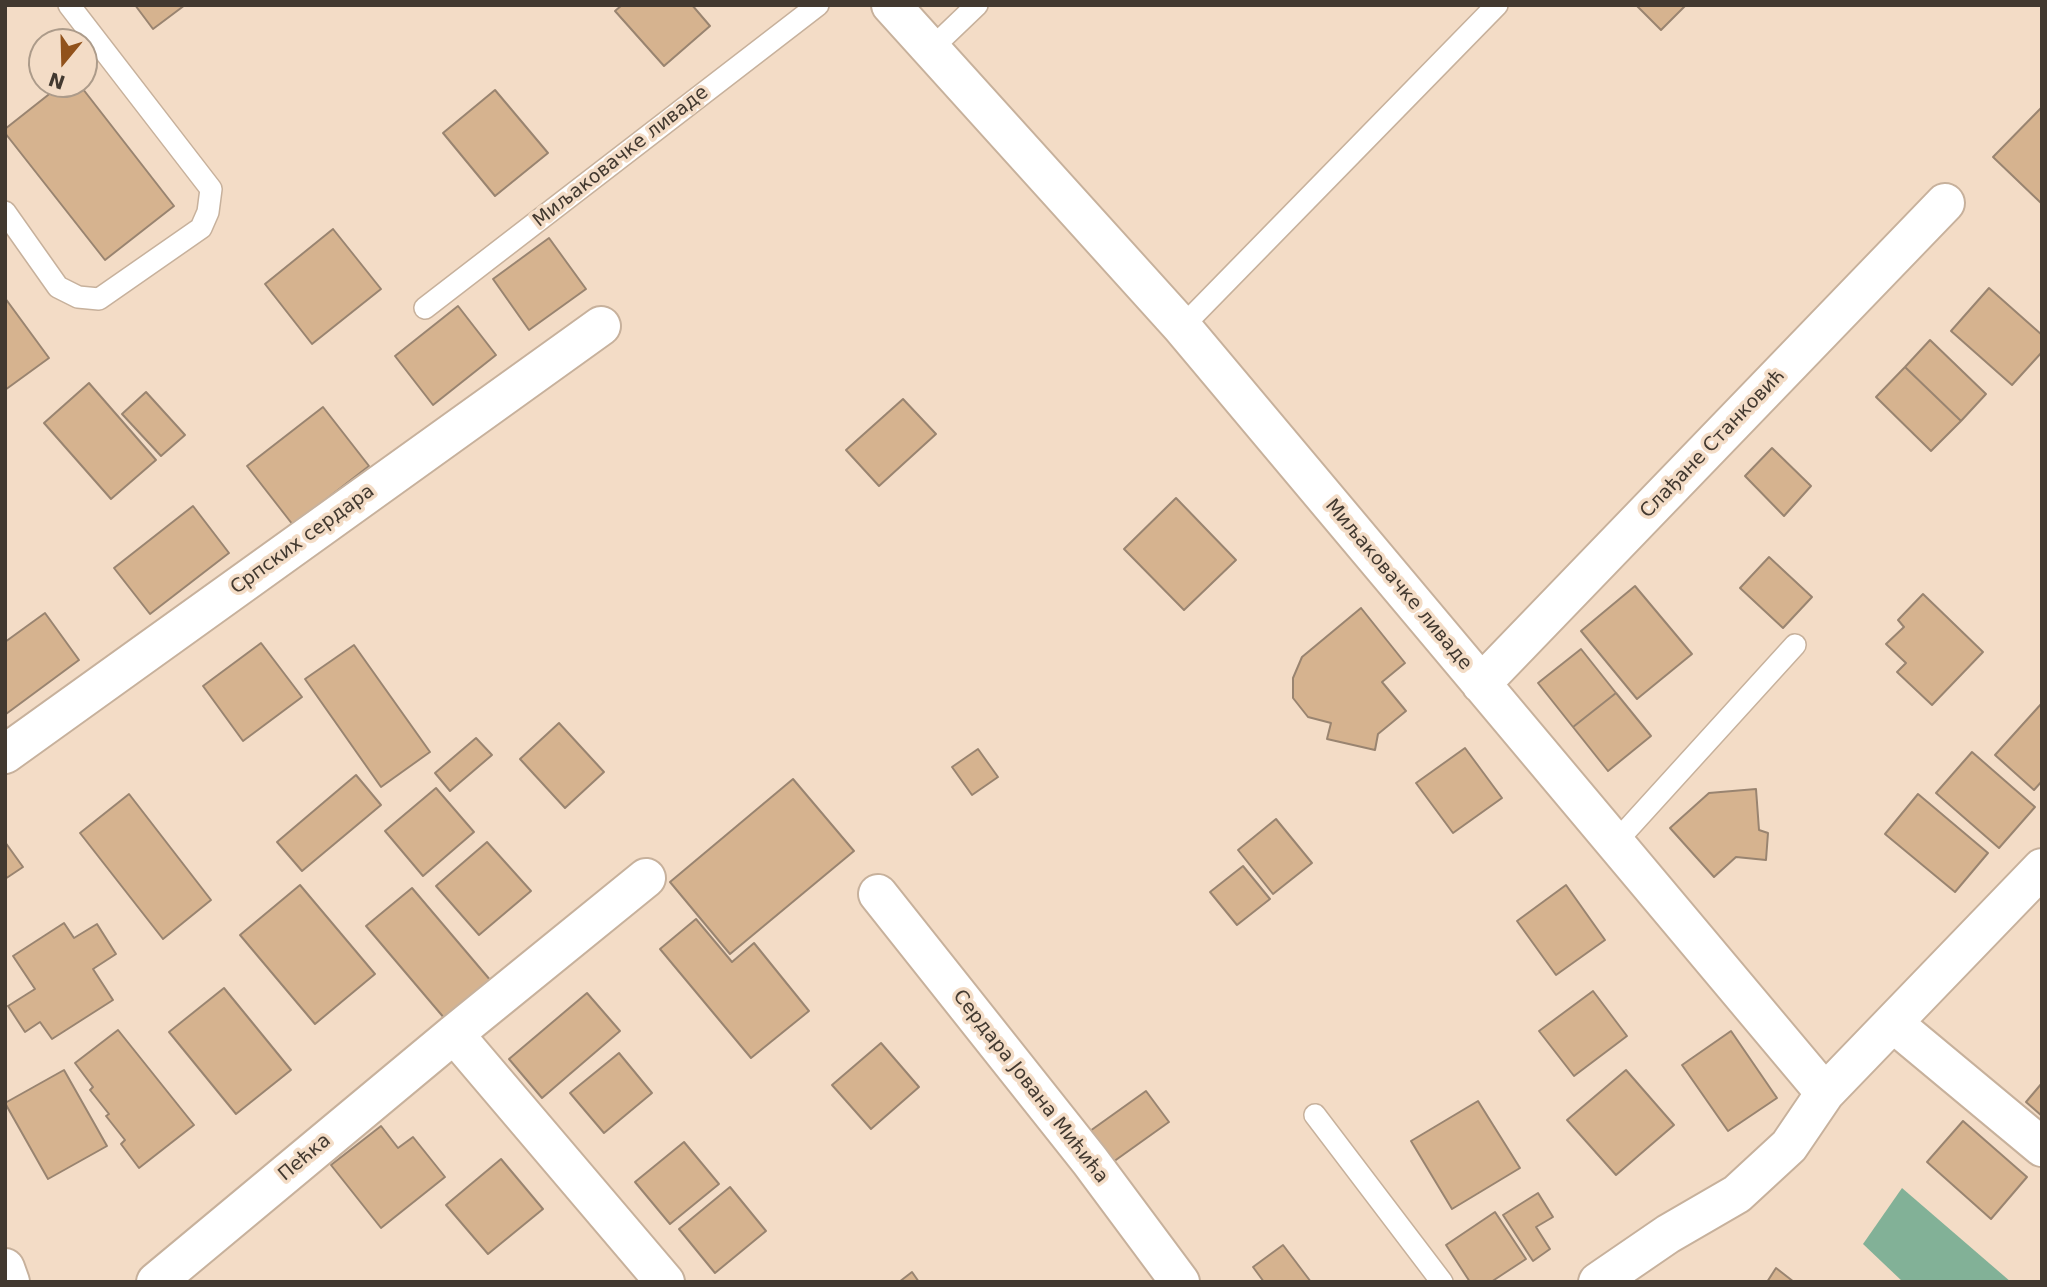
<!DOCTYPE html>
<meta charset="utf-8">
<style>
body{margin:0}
#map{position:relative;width:2047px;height:1287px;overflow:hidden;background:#f3dcc6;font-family:"DejaVu Sans",sans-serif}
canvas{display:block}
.frame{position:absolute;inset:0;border:7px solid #423930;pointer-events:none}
.north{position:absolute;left:28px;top:28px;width:70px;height:70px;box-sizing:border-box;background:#f3dcc6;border:2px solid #ac9b8a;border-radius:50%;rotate:199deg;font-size:19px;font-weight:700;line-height:28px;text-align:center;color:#423930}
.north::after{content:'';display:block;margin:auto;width:24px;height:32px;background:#91521b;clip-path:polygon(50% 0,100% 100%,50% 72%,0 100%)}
</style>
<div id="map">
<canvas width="2047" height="1287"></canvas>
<div class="frame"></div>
<div class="north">N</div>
</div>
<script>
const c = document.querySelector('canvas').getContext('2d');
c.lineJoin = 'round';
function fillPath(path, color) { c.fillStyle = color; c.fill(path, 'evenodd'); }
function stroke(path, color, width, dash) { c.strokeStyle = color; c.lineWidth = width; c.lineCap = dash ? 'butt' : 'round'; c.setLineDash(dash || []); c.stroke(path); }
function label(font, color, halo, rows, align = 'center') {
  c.font = font + ' "DejaVu Sans",sans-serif'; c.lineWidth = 7; c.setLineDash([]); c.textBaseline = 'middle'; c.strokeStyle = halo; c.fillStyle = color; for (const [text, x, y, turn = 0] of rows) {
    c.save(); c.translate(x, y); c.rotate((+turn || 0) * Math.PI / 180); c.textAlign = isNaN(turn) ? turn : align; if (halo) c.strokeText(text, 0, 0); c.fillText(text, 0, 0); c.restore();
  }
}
fillPath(new Path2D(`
 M 1902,1188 L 2011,1282 L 1903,1282 L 1863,1244 Z`), '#82b197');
const building = new Path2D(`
 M 135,5 L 185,5 L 153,29 Z
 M 622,5 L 692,5 L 710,26 L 664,66 L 615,11 Z
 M 1636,5 L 1686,5 L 1661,30 Z
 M 62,84 L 79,84 L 174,206 L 105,260 L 5,133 L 5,129 Z
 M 495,90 L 548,153 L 495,196 L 443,133 Z
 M 2042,107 L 2042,202 L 2041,203 L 1993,157 Z
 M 333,229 L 381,289 L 312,344 L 265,284 Z
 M 549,238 L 586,289 L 529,330 L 493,279 Z
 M 1989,288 L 2042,335 L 2042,352 L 2012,385 L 1951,331 Z
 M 5,298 L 49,358 L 5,390 Z
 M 458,306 L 496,355 L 433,405 L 395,356 Z
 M 1930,340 L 1986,394 L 1961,421 L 1905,367 Z
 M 1905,367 L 1961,421 L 1931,451 L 1876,397 Z
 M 89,383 L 156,460 L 111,499 L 44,423 Z
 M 146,392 L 185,435 L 161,456 L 122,414 Z
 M 903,399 L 936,434 L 879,486 L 846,450 Z
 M 323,407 L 369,466 L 293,525 L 247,466 Z
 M 1772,448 L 1811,486 L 1784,516 L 1745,476 Z
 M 1176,498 L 1236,560 L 1184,610 L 1124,549 Z
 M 193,506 L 229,553 L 150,614 L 114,568 Z
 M 1769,557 L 1812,597 L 1783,628 L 1740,588 Z
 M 1635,586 L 1692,654 L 1637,699 L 1581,631 Z
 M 1923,594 L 1983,652 L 1932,705 L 1897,672 L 1906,663 L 1886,644 L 1904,627 L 1898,620 Z
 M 1361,608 L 1405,663 L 1382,682 L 1406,711 L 1378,734 L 1375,750 L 1327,739 L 1331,723 L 1308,717 L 1293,698 L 1293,678 L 1302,657 Z
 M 45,613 L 79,660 L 6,714 L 5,642 Z
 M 261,643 L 302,697 L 243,741 L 203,686 Z
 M 354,645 L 430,752 L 381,787 L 305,679 Z
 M 1581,649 L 1616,693 L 1573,727 L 1538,683 Z
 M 1616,693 L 1651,736 L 1608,771 L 1573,727 Z
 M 2042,703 L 2042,781 L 2034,790 L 1995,755 Z
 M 559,723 L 604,772 L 565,808 L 520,759 Z
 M 476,738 L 492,755 L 450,791 L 435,773 Z
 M 1465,748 L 1502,798 L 1453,833 L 1416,783 Z
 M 978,749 L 998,777 L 972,795 L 952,767 Z
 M 1972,752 L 2035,807 L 1999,848 L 1936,793 Z
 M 356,775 L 381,805 L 302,871 L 277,842 Z
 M 793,779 L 854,851 L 730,954 L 670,882 Z
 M 436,788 L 474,832 L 423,876 L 385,831 Z
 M 1756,789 L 1759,830 L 1768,833 L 1766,860 L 1736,857 L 1714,877 L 1670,828 L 1709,793 Z
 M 129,794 L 211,900 L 163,939 L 80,833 Z
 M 1918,794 L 1988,853 L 1955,892 L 1885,834 Z
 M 1276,819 L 1312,863 L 1273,894 L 1238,850 Z
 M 5,842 L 23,867 L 5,879 Z
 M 487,842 L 531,891 L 479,935 L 436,886 Z
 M 1243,866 L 1270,899 L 1237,925 L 1210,892 Z
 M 300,885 L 375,974 L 315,1024 L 240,935 Z
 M 1566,885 L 1605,940 L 1556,975 L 1517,921 Z
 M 412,888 L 491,981 L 445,1019 L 366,926 Z
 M 696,919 L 732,962 L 754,943 L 809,1011 L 751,1058 L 660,949 Z
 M 64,923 L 74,938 L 97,924 L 116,954 L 93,969 L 113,1000 L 52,1039 L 40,1022 L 25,1032 L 8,1006 L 35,989 L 13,956 Z
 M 224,988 L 291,1070 L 236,1114 L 169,1032 Z
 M 1593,991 L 1627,1036 L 1574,1076 L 1539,1031 Z
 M 587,993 L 620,1031 L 542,1098 L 509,1059 Z
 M 118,1030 L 194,1125 L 139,1168 L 121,1144 L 125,1140 L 106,1116 L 109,1114 L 90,1090 L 93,1087 L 75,1063 Z
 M 1731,1031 L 1777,1098 L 1728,1131 L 1682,1065 Z
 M 881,1043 L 919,1087 L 871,1129 L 832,1085 Z
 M 619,1053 L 652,1093 L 604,1133 L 570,1093 Z
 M 64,1070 L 107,1146 L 48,1179 L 5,1103 Z
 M 1626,1070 L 1674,1125 L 1616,1175 L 1567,1120 Z
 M 2042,1083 L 2042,1116 L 2026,1102 Z
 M 1146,1091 L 1169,1122 L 1113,1162 L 1090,1131 Z
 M 1478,1101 L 1520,1168 L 1452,1209 L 1411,1141 Z
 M 1963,1121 L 2027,1177 L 1991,1219 L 1927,1162 Z
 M 381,1126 L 398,1148 L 413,1137 L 445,1177 L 381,1228 L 331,1165 Z
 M 684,1142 L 719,1184 L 670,1224 L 635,1182 Z
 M 501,1159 L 543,1209 L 488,1254 L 446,1205 Z
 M 730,1187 L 766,1231 L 715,1273 L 679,1229 Z
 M 1538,1193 L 1553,1217 L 1536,1227 L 1550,1249 L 1533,1261 L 1503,1215 Z
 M 1495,1212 L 1526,1259 L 1491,1282 L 1470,1282 L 1446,1245 Z
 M 1283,1245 L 1311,1282 L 1264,1282 L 1253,1267 Z
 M 1776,1268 L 1794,1282 L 1767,1282 Z
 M 912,1272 L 919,1282 L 899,1282 Z`);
fillPath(building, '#d6b38f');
stroke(building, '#998470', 2);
const service = new Path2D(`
 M 931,49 L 977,5
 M 5,212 L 58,287 L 78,297 L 99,299 L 201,228 L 208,212 L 211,189 L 69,5
 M 425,308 L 818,5
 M 1182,327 L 1497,5
 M 1615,843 L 1795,645
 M 1315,1115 L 1442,1282`);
const minor = new Path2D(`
 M 891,5 L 1182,327 L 1825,1093
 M 1481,684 L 1945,203
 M 5,754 L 601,326
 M 878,894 L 1090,1161 L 1180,1282
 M 1893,1023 L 2042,1147
 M 454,1034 L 665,1282
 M 156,1282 L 454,1034 L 646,878
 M 1598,1282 L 1668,1234 L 1737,1194 L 1789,1146 L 1825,1093 L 2042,868`);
const tertiary = new Path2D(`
 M 5,1268 L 10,1282`);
stroke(service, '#c7b19c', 24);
stroke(minor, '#c7b19c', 42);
stroke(tertiary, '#c7b19c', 42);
stroke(service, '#fff', 21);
stroke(minor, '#fff', 38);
stroke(tertiary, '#fff', 38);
label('19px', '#423930', '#f3dcc6', [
 ["Миљаковачке ливаде",621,157,-38],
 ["Слађане Станковић",1713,444,-46],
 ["Српских сердара",303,540,-36],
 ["Миљаковачке ливаде",1398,585,50],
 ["Сердара Јована Мићића",1030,1087,52],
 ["Пећка",305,1158,-40]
]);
</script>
